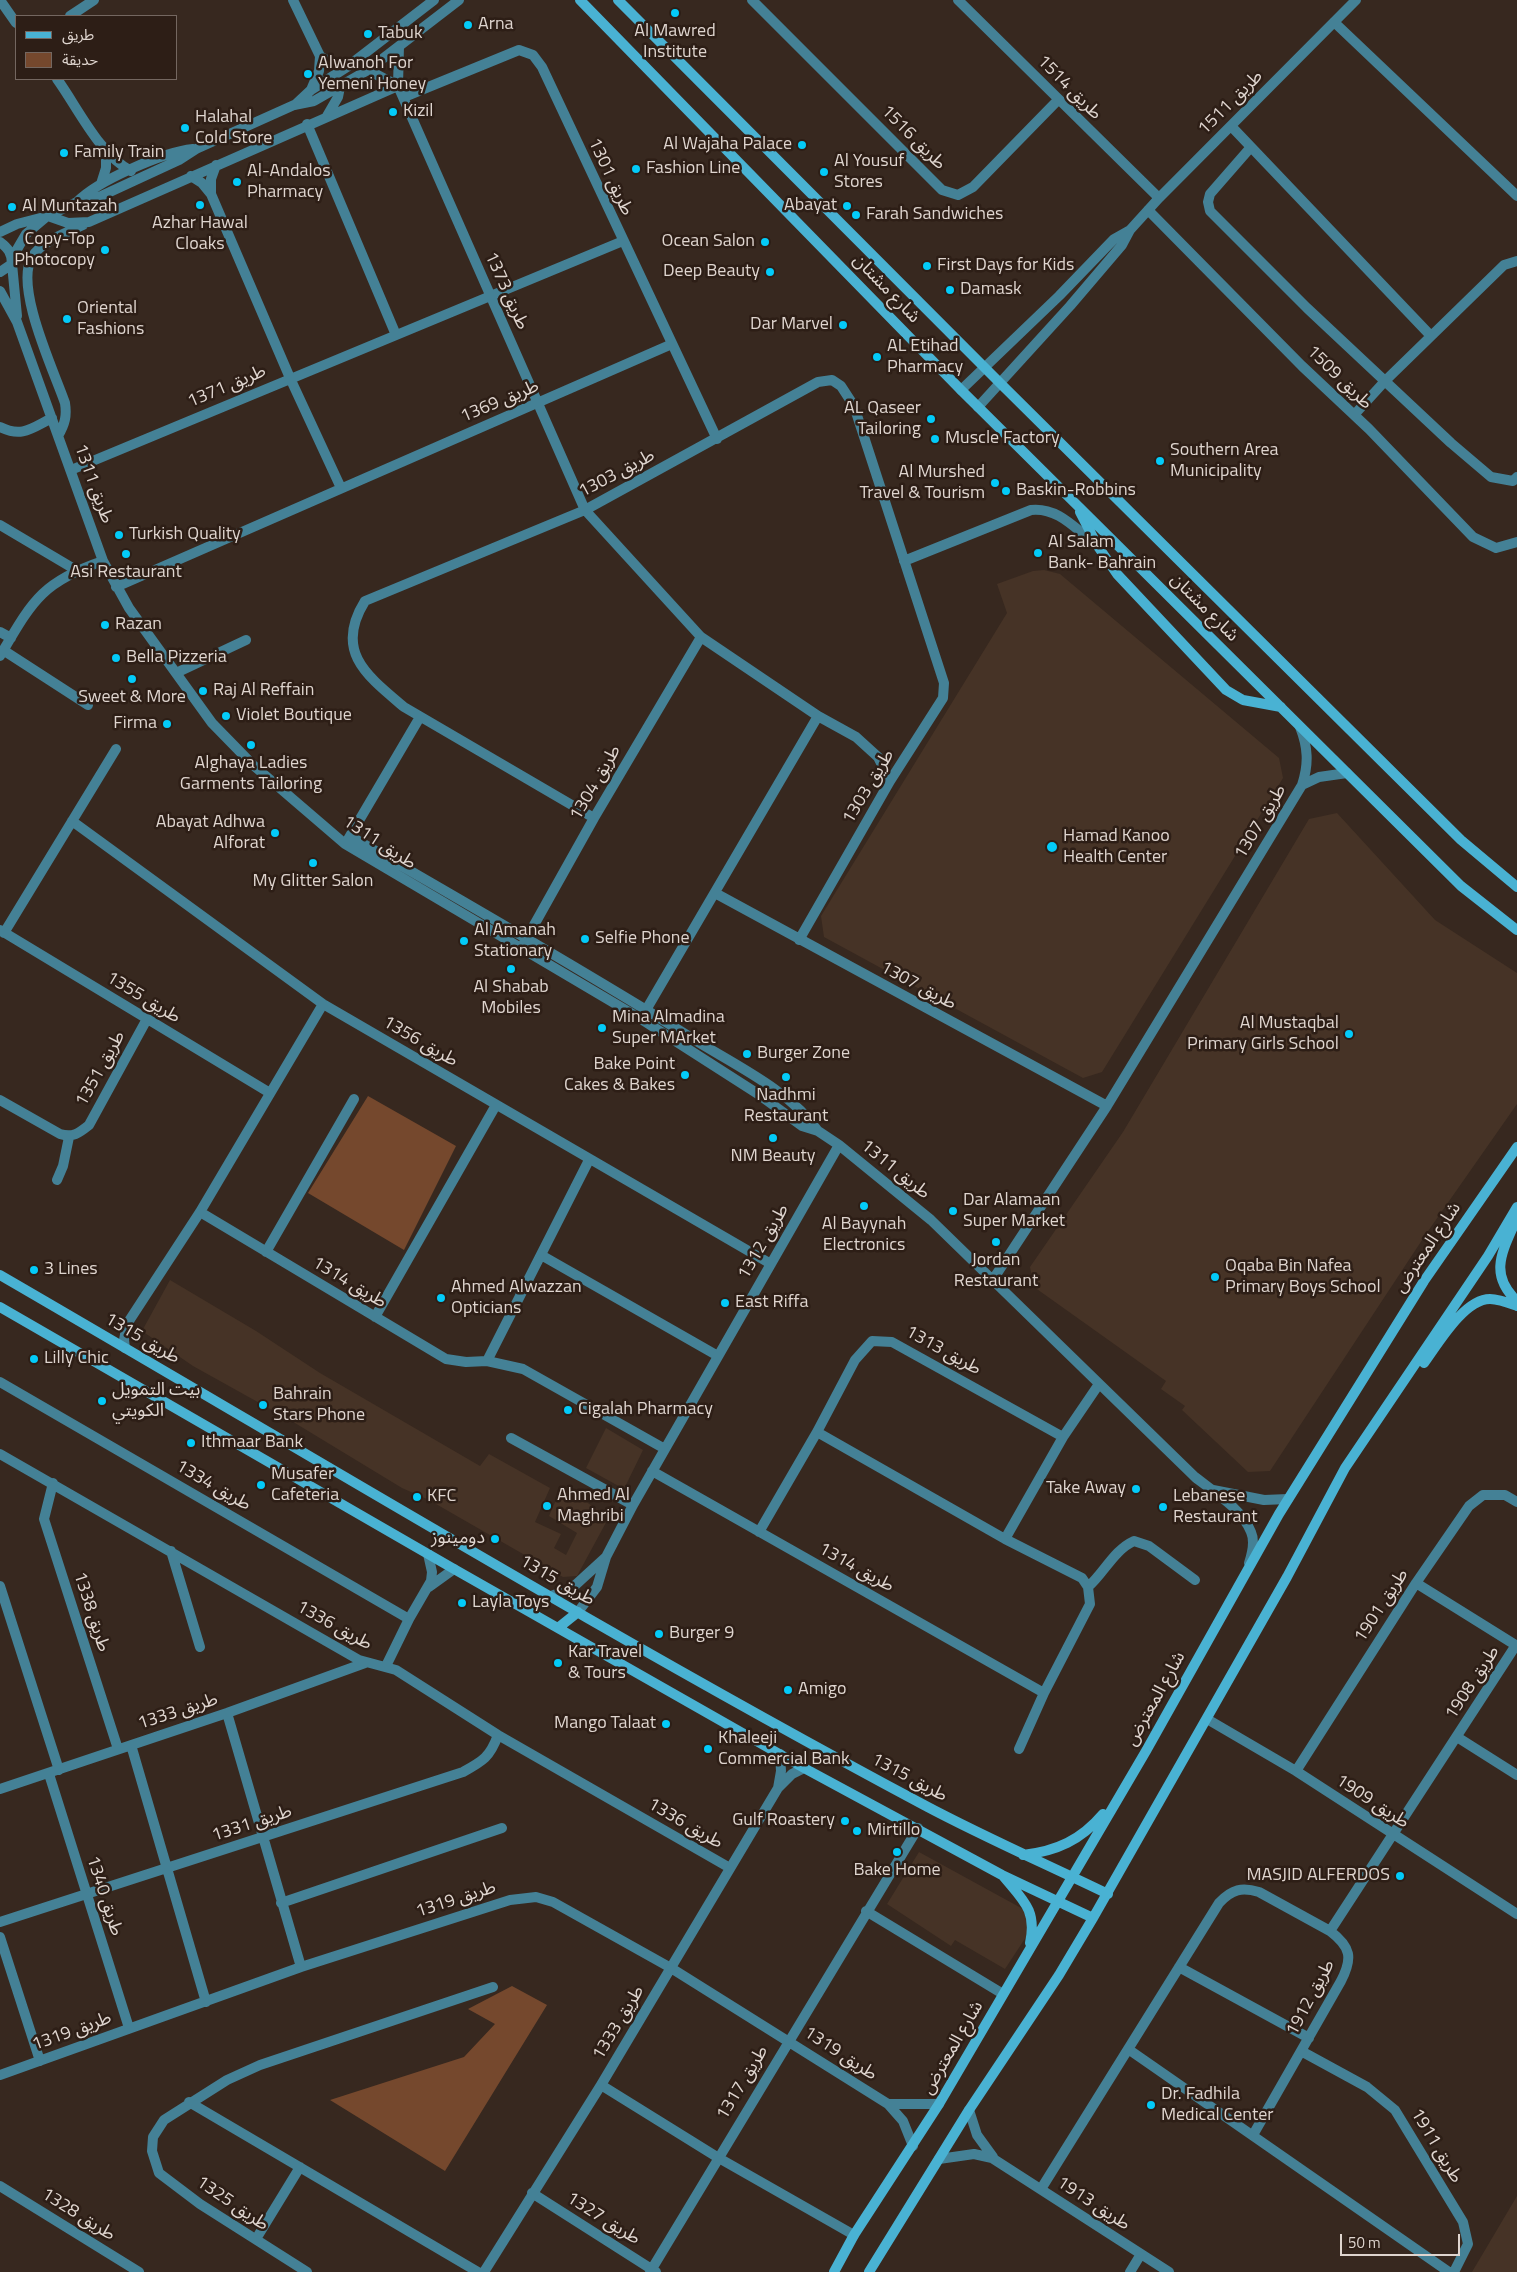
<!DOCTYPE html>
<meta charset="utf-8">
<style>
body{margin:0}
#map{position:relative;width:1517px;height:2272px;overflow:hidden;background:#37281f;font-family:"Titillium Web","Noto Sans Arabic",sans-serif}
canvas{display:block}
.legend{position:absolute;left:15px;top:15px;width:162px;height:65px;box-sizing:border-box;background:#2d1e16;border:1px solid #746760;margin:0;padding:6px 9px;list-style:none;font-size:15px;color:#dfd5cf}
.legend li{display:flex;align-items:center;gap:10px;height:25px}
.legend b{width:25px;border:1px solid #746760}
.scale{position:absolute;left:1340px;top:2234px;width:120px;height:22px;box-sizing:border-box;border:2px solid #dfd5cf;border-top:0;padding-left:6px;font-size:15px;line-height:18px;white-space:nowrap;color:#dfd5cf;-webkit-text-stroke:4px #2d1e16;paint-order:stroke}
</style>
<div id="map">
<canvas width="1517" height="2272"></canvas>
<ul class="legend">
<li><b style="height:6px;background:#49b2d3"></b>طريق</li>
<li><b style="height:14px;background:#75482d"></b>حديقة</li>
</ul>
<div class="scale">50 m</div>
</div>
<script>
const c = document.querySelector('canvas').getContext('2d');
c.lineJoin = 'round';
function fillPath(path, color) { c.fillStyle = color; c.fill(path, 'evenodd'); }
function stroke(path, color, width, dash) { c.strokeStyle = color; c.lineWidth = width; c.lineCap = dash ? 'butt' : 'round'; c.setLineDash(dash || []); c.stroke(path); }
function label(font, color, halo, rows, align = 'center') {
  c.font = font + ' "Titillium Web","Noto Sans Arabic",sans-serif'; c.lineWidth = 5; c.setLineDash([]); c.textBaseline = 'middle'; c.strokeStyle = halo; c.fillStyle = color; for (const [text, x, y, turn = 0] of rows) {
    c.save(); c.translate(x, y); c.rotate((+turn || 0) * Math.PI / 180); c.textAlign = isNaN(turn) ? turn : align; if (halo) c.strokeText(text, 0, 0); c.fillText(text, 0, 0); c.restore();
  }
}
fillPath(new Path2D(`
 M 1044,570 L 1060,574 L 1279,758 L 1283,778 L 1102,1072 L 1083,1078 L 824,937 L 821,916 L 1007,613 L 997,584 L 1033,571 Z
 M 1337,813 L 1435,920 L 1517,973 L 1517,1104 L 1426,1234 L 1270,1471 L 1248,1472 L 1182,1410 L 1185,1406 L 1161,1389 L 1166,1381 L 1034,1287 L 1030,1267 L 1123,1132 L 1309,819 Z
 M 170,1280 L 256,1331 L 320,1373 L 480,1466 L 489,1454 L 550,1488 L 535,1522 L 561,1534 L 554,1548 L 566,1555 L 577,1533 L 549,1516 L 562,1486 L 609,1517 L 577,1576 L 563,1577 L 429,1500 L 402,1488 L 290,1420 L 193,1366 L 142,1331 Z
 M 606,1428 L 643,1450 L 624,1489 L 586,1468 Z
 M 919,1852 L 1023,1909 L 1029,1926 L 1026,1937 L 1005,1969 L 955,1940 L 951,1946 L 887,1904 Z
 M 1517,2196 L 1517,2272 L 1472,2272 Z`), '#463326');
fillPath(new Path2D(`
 M 368,1096 L 456,1146 L 404,1250 L 308,1193 Z
 M 512,1986 L 547,2005 L 445,2171 L 330,2100 L 464,2057 L 495,2024 L 468,2009 Z`), '#75482d');
stroke(new Path2D(`
 M 0,0 L 16,23
 M 293,0 L 320,56
 M 752,0 L 942,190 L 958,195 L 973,187 L 1058,100
 M 958,0 L 1159,198
 M 70,16 L 94,0
 M 1334,22 L 1517,196
 M 320,56 L 330,62 L 347,67
 M 368,70 L 398,86
 M 57,79 C 78,108 99,154 131,171
 M 398,86 L 585,510 L 701,637 L 818,716 L 856,737 L 878,757 L 890,781
 M 398,86 L 399,46
 M 311,90 L 319,71 L 320,56
 M 404,97 L 519,50 L 533,55 L 542,67 L 717,439
 M 295,105 L 311,90 L 347,67 L 434,0
 M 327,116 L 338,97 L 340,87
 M 307,124 L 396,335
 M 1231,126 L 1431,336
 M 1251,147 L 1210,194 L 1208,202 L 1210,211 L 1307,308 L 1451,443 L 1491,477 L 1513,481 L 1517,477
 M 191,176 L 202,183 L 211,194 L 290,378 L 341,488
 M 101,184 L 106,168 L 106,152
 M 211,194 L 211,179 L 216,165
 M 77,202 C 97,181 163,152 193,149
 M 1148,210 L 1302,366 L 1369,429 L 1473,537 L 1496,548 L 1517,542
 M 48,216 L 68,223 L 89,222 L 398,86
 M 0,232 L 17,224 L 48,216 L 77,202 L 99,197 L 179,160 L 196,149 L 294,105 L 314,101 L 368,70 L 459,0
 M 0,242 C 8,248 12,253 12,264 L 0,272
 M 12,258 L 26,234 L 45,218
 M 12,264 L 17,316
 M 0,291 L 17,322 L 103,561 L 129,608 L 212,723 L 253,765 L 345,844 L 641,1019 L 758,1094 L 802,1126 L 818,1131 L 839,1145 L 931,1220 L 1195,1477 C 1214,1492 1242,1509 1251,1532 C 1255,1541 1252,1554 1249,1563
 M 961,390 L 1059,296 L 1114,239 L 1130,230
 M 978,407 L 1070,306 L 1122,245 L 1130,230 L 1159,198 L 1356,0
 M 1354,415 L 1385,381 L 1504,265 L 1517,261
 M 0,427 C 22,438 32,428 52,418
 M 58,436 C 65,424 67,416 65,403 C 54,371 14,287 32,257 C 42,241 66,233 83,225
 M 71,470 L 623,241
 M 0,525 L 76,570
 M 904,561 L 1031,510 C 1059,507 1076,530 1097,545
 M 116,587 L 672,344
 M 0,632 L 11,638
 M 3,650 L 88,705
 M 0,656 C 32,602 41,582 103,561
 M 176,673 L 246,640
 M 1302,785 L 1319,777 L 1347,773
 M 594,818 L 404,707 C 366,675 334,651 365,601 L 585,510 L 818,382 L 832,380 L 841,386 L 854,406 L 944,683 L 943,698 L 890,781 L 799,940
 M 72,821 L 323,1004 L 771,1264
 M 350,836 C 464,902 578,967 690,1037 C 731,1063 790,1090 818,1131
 M 347,841 L 420,717
 M 715,893 L 1107,1106
 M 0,930 L 270,1093
 M 4,933 L 116,749
 M 524,943 L 594,818 L 701,637
 M 646,1010 L 818,716
 M 0,1100 L 60,1134 C 73,1138 79,1133 89,1125 L 147,1019
 M 57,1180 L 63,1166 L 69,1137
 M 200,1212 L 446,1359 L 466,1362 L 487,1361 L 523,1369 L 665,1449
 M 266,1252 L 354,1099
 M 541,1255 L 718,1356
 M 992,1281 L 1107,1106 L 1302,785 C 1309,764 1308,747 1300,727
 M 375,1317 L 496,1105
 M 125,1348 L 124,1340 L 127,1324 L 200,1212 L 323,1004
 M 487,1361 L 589,1160
 M 0,1382 L 409,1619
 M 817,1432 L 1005,1539 L 1082,1578 L 1088,1587 L 1090,1604 L 1044,1693 L 1019,1749
 M 511,1438 L 633,1505
 M 0,1454 L 359,1660 L 396,1670 L 498,1735 L 730,1868
 M 652,1471 L 1044,1693
 M 53,1483 L 44,1519 L 118,1749
 M 1213,1490 L 1264,1500 L 1288,1499
 M 759,1532 L 817,1432 L 855,1360 L 872,1341 L 892,1342 L 1063,1437
 M 1005,1539 L 1063,1437 L 1099,1384
 M 171,1551 L 200,1647
 M 1416,1583 L 1517,1646
 M 0,1586 L 59,1770
 M 429,1587 L 454,1569
 M 1088,1587 C 1104,1573 1114,1550 1134,1541 L 1149,1546 L 1195,1580
 M 551,1596 L 571,1589 L 606,1557
 M 578,1612 L 597,1587 L 606,1557 L 633,1505 L 839,1145
 M 386,1666 L 409,1619 L 431,1581 L 432,1572 L 428,1554
 M 227,1713 L 301,1967
 M 1207,1719 L 1296,1771 L 1517,1914
 M 1457,1737 L 1517,1775
 M 131,1745 L 206,2002
 M 1296,1771 L 1416,1583 L 1469,1506 L 1483,1495 L 1505,1495 L 1517,1502
 M 49,1774 L 129,2028
 M 778,1788 L 781,1771 L 780,1754
 M 0,1789 L 227,1713 L 365,1663
 M 281,1903 L 502,1828
 M 866,1911 L 1003,1994
 M 0,1922 L 463,1772 C 483,1761 490,1757 498,1735
 M 1330,1931 L 1516,1645
 M 0,1937 L 40,2061
 M 1179,1967 L 1309,2038
 M 1128,2049 L 1449,2272
 M 1301,2051 L 1367,2087 L 1395,2110 L 1463,2222 L 1468,2244 L 1454,2272
 M 0,2075 L 301,1967 L 510,1900 L 536,1897 L 553,1902 L 671,1968 L 888,2104 L 903,2121 L 913,2146
 M 601,2085 L 717,2157 L 854,2235
 M 189,2102 L 478,2272
 M 888,2104 L 939,2104
 M 969,2110 L 977,2135 L 993,2157
 M 939,2159 L 974,2154 L 992,2158 L 1169,2272
 M 0,2186 L 139,2272
 M 1041,2189 L 1219,1903 C 1232,1889 1242,1887 1259,1892 L 1330,1931 C 1351,1947 1353,1958 1341,1981 L 1253,2135
 M 532,2193 L 656,2272
 M 256,2239 L 300,2167
 M 307,2272 L 200,2204 L 159,2173 L 152,2151 L 153,2137 L 164,2120 L 227,2080 L 260,2065 L 493,1987
 M 484,2272 L 601,2085 L 778,1788 L 792,1774 L 804,1768
 M 650,2272 L 918,1828
 M 1130,2272 L 1141,2254`), '#448196', 10);
stroke(new Path2D(`
 M 580,0 L 961,390 L 1461,886 L 1517,930
 M 618,0 L 1001,384 L 1461,840 L 1517,887
 M 1080,512 L 1097,545 L 1117,574 L 1226,690 L 1243,700 L 1281,707
 M 1517,1218 C 1504,1249 1487,1273 1517,1301
 M 0,1275 C 307,1453 611,1638 924,1805 C 984,1837 1046,1864 1108,1894
 M 0,1307 L 454,1569 L 804,1768 L 1002,1875 L 1093,1918
 M 1424,1363 C 1438,1344 1464,1299 1490,1299 C 1499,1299 1509,1303 1517,1306
 M 558,1628 L 578,1612
 M 1023,1855 C 1057,1851 1081,1840 1103,1814
 M 1004,1877 C 1024,1901 1037,1911 1030,1943
 M 834,2272 L 854,2235 L 939,2104 L 1146,1751 L 1279,1514 L 1424,1281 L 1517,1147
 M 869,2272 L 969,2110 L 1059,1975 L 1093,1918 L 1287,1577 L 1345,1468 L 1488,1256 L 1517,1207`), '#49b2d3', 10);
for (const [x, y, r, color] of [
 [675,13,5,"#03cbf9"],
 [468,25,5,"#03cbf9"],
 [368,34,5,"#03cbf9"],
 [308,74,5,"#03cbf9"],
 [393,112,5,"#03cbf9"],
 [185,128,5,"#03cbf9"],
 [802,145,5,"#03cbf9"],
 [64,153,5,"#03cbf9"],
 [636,169,5,"#03cbf9"],
 [824,172,5,"#03cbf9"],
 [237,182,5,"#03cbf9"],
 [200,205,5,"#03cbf9"],
 [847,206,5,"#03cbf9"],
 [12,207,5,"#03cbf9"],
 [856,215,5,"#03cbf9"],
 [765,242,5,"#03cbf9"],
 [105,250,5,"#03cbf9"],
 [927,266,5,"#03cbf9"],
 [770,272,5,"#03cbf9"],
 [950,290,5,"#03cbf9"],
 [67,319,5,"#03cbf9"],
 [843,325,5,"#03cbf9"],
 [877,357,5,"#03cbf9"],
 [931,419,5,"#03cbf9"],
 [935,439,5,"#03cbf9"],
 [1160,461,5,"#03cbf9"],
 [995,483,5,"#03cbf9"],
 [1006,491,5,"#03cbf9"],
 [119,535,5,"#03cbf9"],
 [1038,553,5,"#03cbf9"],
 [126,554,5,"#03cbf9"],
 [105,625,5,"#03cbf9"],
 [116,658,5,"#03cbf9"],
 [132,679,5,"#03cbf9"],
 [203,691,5,"#03cbf9"],
 [226,716,5,"#03cbf9"],
 [167,724,5,"#03cbf9"],
 [251,745,5,"#03cbf9"],
 [275,833,5,"#03cbf9"],
 [1052,847,6,"#03cbf9"],
 [313,863,5,"#03cbf9"],
 [585,939,5,"#03cbf9"],
 [464,941,5,"#03cbf9"],
 [511,969,5,"#03cbf9"],
 [602,1028,5,"#03cbf9"],
 [1349,1034,5,"#03cbf9"],
 [747,1054,5,"#03cbf9"],
 [685,1075,5,"#03cbf9"],
 [786,1077,5,"#03cbf9"],
 [773,1138,5,"#03cbf9"],
 [864,1206,5,"#03cbf9"],
 [953,1211,5,"#03cbf9"],
 [996,1242,5,"#03cbf9"],
 [34,1270,5,"#03cbf9"],
 [1215,1277,5,"#03cbf9"],
 [441,1298,5,"#03cbf9"],
 [725,1303,5,"#03cbf9"],
 [34,1359,5,"#03cbf9"],
 [102,1401,5,"#03cbf9"],
 [263,1405,5,"#03cbf9"],
 [568,1410,5,"#03cbf9"],
 [191,1443,5,"#03cbf9"],
 [261,1485,5,"#03cbf9"],
 [1136,1489,5,"#03cbf9"],
 [417,1497,5,"#03cbf9"],
 [547,1506,5,"#03cbf9"],
 [1163,1507,5,"#03cbf9"],
 [495,1539,5,"#03cbf9"],
 [462,1603,5,"#03cbf9"],
 [659,1634,5,"#03cbf9"],
 [558,1663,5,"#03cbf9"],
 [788,1690,5,"#03cbf9"],
 [666,1724,5,"#03cbf9"],
 [708,1749,5,"#03cbf9"],
 [845,1821,5,"#03cbf9"],
 [857,1831,5,"#03cbf9"],
 [897,1852,5,"#03cbf9"],
 [1400,1876,5,"#03cbf9"],
 [1151,2105,5,"#03cbf9"]
]) { const dot = new Path2D(); dot.arc(x, y, r, 0, 2 * Math.PI); c.fillStyle = color; c.fill(dot); stroke(dot, '#2d1e16', 2); }
label('18px', '#dfd5cf', '#2d1e16', [
 ["Arna",478,25],
 ["Al Mawred",675,32,"center"],
 ["Institute",675,53,"center"],
 ["Tabuk",378,34],
 ["Alwanoh For",318,64],
 ["Yemeni Honey",318,85],
 ["Kizil",403,112],
 ["Halahal",195,118],
 ["Cold Store",195,139],
 ["Al Wajaha Palace",792,145,"right"],
 ["Family Train",74,153],
 ["Al Yousuf",834,162],
 ["Stores",834,183],
 ["Fashion Line",646,169],
 ["Al-Andalos",247,172],
 ["Pharmacy",247,193],
 ["Abayat",837,206,"right"],
 ["Al Muntazah",22,207],
 ["Farah Sandwiches",866,215],
 ["Azhar Hawal",200,224,"center"],
 ["Cloaks",200,245,"center"],
 ["Copy-Top",95,240,"right"],
 ["Photocopy",95,261,"right"],
 ["Ocean Salon",755,242,"right"],
 ["First Days for Kids",937,266],
 ["Deep Beauty",760,272,"right"],
 ["Damask",960,290],
 ["Oriental",77,309],
 ["Fashions",77,330],
 ["Dar Marvel",833,325,"right"],
 ["AL Etihad",887,347],
 ["Pharmacy",887,368],
 ["AL Qaseer",921,409,"right"],
 ["Tailoring",921,430,"right"],
 ["Muscle Factory",945,439],
 ["Southern Area",1170,451],
 ["Municipality",1170,472],
 ["Al Murshed",985,473,"right"],
 ["Travel & Tourism",985,494,"right"],
 ["Baskin-Robbins",1016,491],
 ["Turkish Quality",129,535],
 ["Al Salam",1048,543],
 ["Bank- Bahrain",1048,564],
 ["Asi Restaurant",126,573,"center"],
 ["Razan",115,625],
 ["Bella Pizzeria",126,658],
 ["Raj Al Reffain",213,691],
 ["Sweet & More",132,698,"center"],
 ["Violet Boutique",236,716],
 ["Firma",157,724,"right"],
 ["Alghaya Ladies",251,764,"center"],
 ["Garments Tailoring",251,785,"center"],
 ["Abayat Adhwa",265,823,"right"],
 ["Alforat",265,844,"right"],
 ["Hamad Kanoo",1063,837],
 ["Health Center",1063,858],
 ["My Glitter Salon",313,882,"center"],
 ["Al Amanah",474,931],
 ["Stationary",474,952],
 ["Selfie Phone",595,939],
 ["Al Shabab",511,988,"center"],
 ["Mobiles",511,1009,"center"],
 ["Mina Almadina",612,1018],
 ["Super MArket",612,1039],
 ["Al Mustaqbal",1339,1024,"right"],
 ["Primary Girls School",1339,1045,"right"],
 ["Burger Zone",757,1054],
 ["Bake Point",675,1065,"right"],
 ["Cakes & Bakes",675,1086,"right"],
 ["Nadhmi",786,1096,"center"],
 ["Restaurant",786,1117,"center"],
 ["NM Beauty",773,1157,"center"],
 ["Dar Alamaan",963,1201],
 ["Super Market",963,1222],
 ["Al Bayynah",864,1225,"center"],
 ["Electronics",864,1246,"center"],
 ["Jordan",996,1261,"center"],
 ["Restaurant",996,1282,"center"],
 ["Oqaba Bin Nafea",1225,1267],
 ["Primary Boys School",1225,1288],
 ["3 Lines",44,1270],
 ["Ahmed Alwazzan",451,1288],
 ["Opticians",451,1309],
 ["East Riffa",735,1303],
 ["Lilly Chic",44,1359],
 ["بيت التمويل",112,1391],
 ["الكويتي",112,1412],
 ["Bahrain",273,1395],
 ["Stars Phone",273,1416],
 ["Cigalah Pharmacy",578,1410],
 ["Ithmaar Bank",201,1443],
 ["Musafer",271,1475],
 ["Cafeteria",271,1496],
 ["Take Away",1126,1489,"right"],
 ["Ahmed Al",557,1496],
 ["Maghribi",557,1517],
 ["KFC",427,1497],
 ["Lebanese",1173,1497],
 ["Restaurant",1173,1518],
 ["دومينوز",485,1539,"right"],
 ["Layla Toys",472,1603],
 ["Burger 9",669,1634],
 ["Kar Travel",568,1653],
 ["& Tours",568,1674],
 ["Amigo",798,1690],
 ["Mango Talaat",656,1724,"right"],
 ["Khaleeji",718,1739],
 ["Commercial Bank",718,1760],
 ["Gulf Roastery",835,1821,"right"],
 ["Mirtillo",867,1831],
 ["Bake Home",897,1871,"center"],
 ["MASJID ALFERDOS",1390,1876,"right"],
 ["Dr. Fadhila",1161,2095],
 ["Medical Center",1161,2116]
], 'left');
label('18px', '#dfd5cf', '#2d1e16', [
 ["طريق 1514",1069,88,45],
 ["طريق 1511",1231,103,-45],
 ["طريق 1516",913,138,45],
 ["طريق 1301",610,177,65],
 ["شارع مشتان",886,289,46],
 ["طريق 1373",506,291,66],
 ["طريق 1509",1339,378,44],
 ["طريق 1371",227,387,-23],
 ["طريق 1369",500,402,-23],
 ["طريق 1303",617,474,-28],
 ["طريق 1311",93,484,70],
 ["شارع مشتان",1204,608,45],
 ["طريق 1304",596,783,-60],
 ["طريق 1303",869,787,-59],
 ["طريق 1307",1261,822,-59],
 ["طريق 1311",379,843,33],
 ["طريق 1307",918,986,28],
 ["طريق 1355",143,998,31],
 ["طريق 1356",420,1042,30],
 ["طريق 1351",101,1069,-61],
 ["طريق 1311",895,1170,39],
 ["طريق 1312",764,1242,-60],
 ["شارع المعترض",1428,1248,-56],
 ["طريق 1314",349,1283,31],
 ["طريق 1315",142,1339,30],
 ["طريق 1313",943,1351,29],
 ["طريق 1334",213,1486,30],
 ["طريق 1314",856,1568,29],
 ["طريق 1315",557,1581,30],
 ["طريق 1901",1382,1606,-57],
 ["طريق 1338",91,1612,72],
 ["طريق 1336",334,1626,29],
 ["طريق 1908",1473,1683,-57],
 ["شارع المعترض",1156,1699,-61],
 ["طريق 1333",178,1712,-18],
 ["طريق 1315",909,1778,28],
 ["طريق 1909",1372,1802,33],
 ["طريق 1331",252,1824,-18],
 ["طريق 1336",685,1824,30],
 ["طريق 1340",104,1896,72],
 ["طريق 1319",456,1900,-18],
 ["طريق 1912",1311,1998,-62],
 ["طريق 1333",619,2023,-59],
 ["طريق 1319",72,2032,-20],
 ["شارع المعترض",953,2048,-60],
 ["طريق 1319",840,2054,33],
 ["طريق 1317",743,2083,-59],
 ["طريق 1911",1436,2146,59],
 ["طريق 1325",232,2204,34],
 ["طريق 1913",1093,2204,33],
 ["طريق 1328",78,2215,32],
 ["طريق 1327",603,2219,32]
]);
</script>
